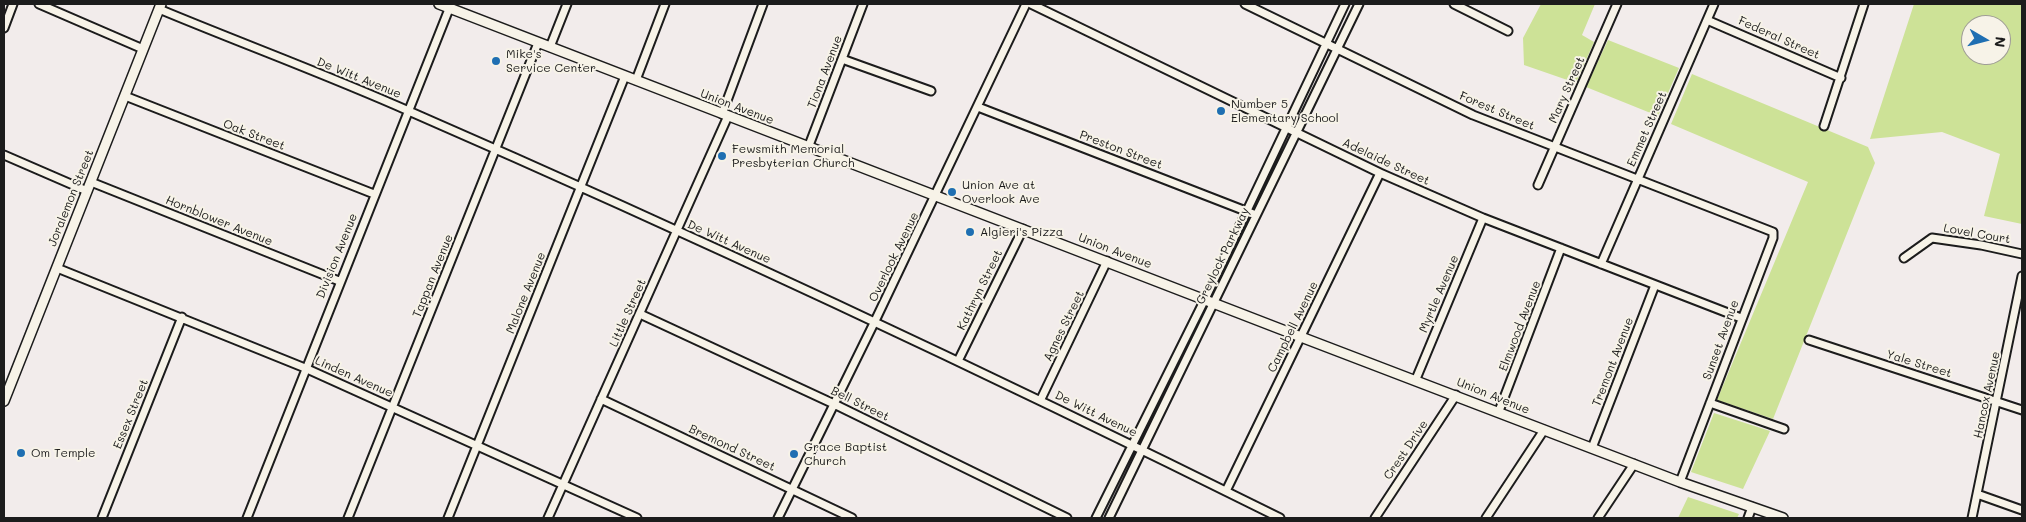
<!DOCTYPE html>
<style>
body{margin:0}
#map{position:relative;width:2026px;height:522px;overflow:hidden;background:#f2eceb;font-family:Mali,sans-serif}
canvas{display:block}
.frame{position:absolute;inset:0;border:5px solid #1c1c1c;pointer-events:none}
.north{position:absolute;left:1961px;top:15px;width:50px;height:50px;box-sizing:border-box;background:#f7f3e8;border:1px solid #9f9d96;border-radius:50%;rotate:98deg;font-size:14px;font-weight:700;line-height:20px;text-align:center;color:#1c1c1c}
.north::after{content:'';display:block;margin:auto;width:18px;height:22px;background:#1f6fb2;clip-path:polygon(50% 0,100% 100%,50% 72%,0 100%)}
</style>
<div id="map">
<canvas width="2026" height="522"></canvas>
<div class="frame"></div>
<div class="north">N</div>
</div>
<script>
const c = document.querySelector('canvas').getContext('2d');
c.lineJoin = 'round';
function fillPath(path, color) { c.fillStyle = color; c.fill(path, 'evenodd'); }
function stroke(path, color, width, dash) { c.strokeStyle = color; c.lineWidth = width; c.lineCap = dash ? 'butt' : 'round'; c.setLineDash(dash || []); c.stroke(path); }
function label(font, color, halo, rows, align = 'center') {
  c.font = font + ' Mali,sans-serif'; c.lineWidth = 4; c.setLineDash([]); c.textBaseline = 'middle'; c.strokeStyle = halo; c.fillStyle = color; for (const [text, x, y, turn = 0] of rows) {
    c.save(); c.translate(x, y); c.rotate((+turn || 0) * Math.PI / 180); c.textAlign = isNaN(turn) ? turn : align; if (halo) c.strokeText(text, 0, 0); c.fillText(text, 0, 0); c.restore();
  }
}
fillPath(new Path2D(`
 M 1541,4 L 1595,4 L 1582,35 L 1594,42 L 1576,83 L 1524,65 L 1523,38 Z
 M 1914,4 L 2022,4 L 2022,224 L 1984,216 L 2000,154 L 1942,132 L 1870,139 ZM 1971,25 L 2001,25 L 2001,55 L 1971,55 Z
 M 1608,40 L 1679,68 L 1658,116 L 1586,87 Z
 M 1692,74 L 1868,147 L 1875,163 L 1773,419 L 1717,400 L 1808,182 L 1671,124 Z
 M 1714,413 L 1770,431 L 1743,489 L 1691,472 Z
 M 1688,497 L 1739,514 L 1737,518 L 1678,518 Z`), '#cde297');
const minor = new Path2D(`
 M 39,4 L 143,49
 M 1031,4 L 1380,173 L 1483,218 L 1741,318
 M 1245,4 L 1473,115 L 1773,232 L 1773,238 L 1680,482
 M 1454,4 L 1508,31
 M 159,9 C 243,44 328,75 411,112 C 705,240 994,376 1280,518
 M 1707,20 L 1841,78
 M 4,28 L 13,4
 M 550,47 L 567,4
 M 842,59 L 931,91
 M 636,80 L 665,4
 M 125,96 L 374,194
 M 978,107 L 1256,215
 M 722,114 L 763,4
 M 1824,126 L 1864,4
 M 808,148 L 863,4
 M 4,155 L 87,191
 M 91,182 L 339,281
 M 1538,185 L 1617,4
 M 1904,258 L 1932,238 L 1981,245 L 2022,254
 M 1601,264 L 1714,4
 M 57,268 L 305,368 L 637,518
 M 640,314 L 834,404 L 1067,518
 M 1809,340 L 2022,410
 M 958,361 L 1023,229
 M 1416,379 L 1483,218
 M 601,399 L 852,518
 M 1041,399 L 1107,261
 M 1710,403 L 1784,429
 M 1499,411 L 1561,248
 M 1592,448 L 1655,285
 M 1226,491 L 1380,173
 M 1977,494 L 2022,510
 M 102,518 L 182,317
 M 247,518 L 451,4
 M 348,518 L 538,43
 M 448,518 L 625,76
 M 548,518 L 728,116
 M 778,518 L 875,321 L 1026,4
 M 1096,518 L 1205,299 L 1345,4
 M 1109,518 L 1359,4
 M 1375,518 L 1456,395
 M 1486,518 L 1544,430
 M 1598,518 L 1634,464
 M 1748,518 L 1752,507
 M 1972,518 L 2022,276`);
const tertiary = new Path2D(`
 M 439,4 L 1301,337 L 1680,482 L 1783,518
 M 4,401 L 161,4`);
stroke(minor, '#1c1c1c', 11);
stroke(tertiary, '#1c1c1c', 12);
stroke(minor, '#f7f3e8', 7);
stroke(tertiary, '#f7f3e8', 9);
for (const [x, y, r, color] of [
 [496,61,5,"#1f6fb2"],
 [1221,111,5,"#1f6fb2"],
 [722,156,5,"#1f6fb2"],
 [952,192,5,"#1f6fb2"],
 [970,232,5,"#1f6fb2"],
 [21,453,5,"#1f6fb2"],
 [794,454,5,"#1f6fb2"]
]) { const dot = new Path2D(); dot.arc(x, y, r, 0, 2 * Math.PI); c.fillStyle = color; c.fill(dot); stroke(dot, '#f7f3e8', 2); }
label('12px', '#1c1c1c', '#f7f3e8', [
 ["Federal Street",1779,38,24],
 ["Tiona Avenue",825,72,-69],
 ["De Witt Avenue",359,78,22],
 ["Mary Street",1567,90,-66],
 ["Union Avenue",737,107,21],
 ["Forest Street",1497,111,23],
 ["Emmet Street",1647,129,-66],
 ["Oak Street",254,135,21],
 ["Preston Street",1121,150,21],
 ["Adelaide Street",1386,162,25],
 ["Joralemon Street",71,198,-68],
 ["Hornblower Avenue",219,221,22],
 ["Lovel Court",1977,234,10],
 ["De Witt Avenue",729,242,24],
 ["Union Avenue",1115,251,21],
 ["Division Avenue",337,256,-68],
 ["Greylock Parkway",1223,256,-64],
 ["Overlook Avenue",894,257,-64],
 ["Tappan Avenue",433,276,-68],
 ["Kathryn Street",980,290,-64],
 ["Malone Avenue",526,293,-68],
 ["Myrtle Avenue",1439,294,-67],
 ["Little Street",628,313,-66],
 ["Agnes Street",1064,326,-64],
 ["Elmwood Avenue",1520,326,-69],
 ["Campbell Avenue",1293,327,-64],
 ["Sunset Avenue",1721,340,-70],
 ["Tremont Avenue",1613,362,-69],
 ["Yale Street",1919,364,17],
 ["Linden Avenue",354,377,24],
 ["Hancox Avenue",1987,395,-78],
 ["Union Avenue",1493,396,22],
 ["Bell Street",860,404,26],
 ["Essex Street",131,414,-68],
 ["De Witt Avenue",1096,414,26],
 ["Bremond Street",732,448,25],
 ["Crest Drive",1406,450,-56]
]);
label('12px', '#1c1c1c', '#f7f3e8', [
 ["Mike's",506,54],
 ["Service Center",506,68],
 ["Number 5",1231,104],
 ["Elementary School",1231,118],
 ["Fewsmith Memorial",732,149],
 ["Presbyterian Church",732,163],
 ["Union Ave at",962,185],
 ["Overlook Ave",962,199],
 ["Algieri's Pizza",980,232],
 ["Grace Baptist",804,447],
 ["Church",804,461],
 ["Om Temple",31,453]
], 'left');
</script>
